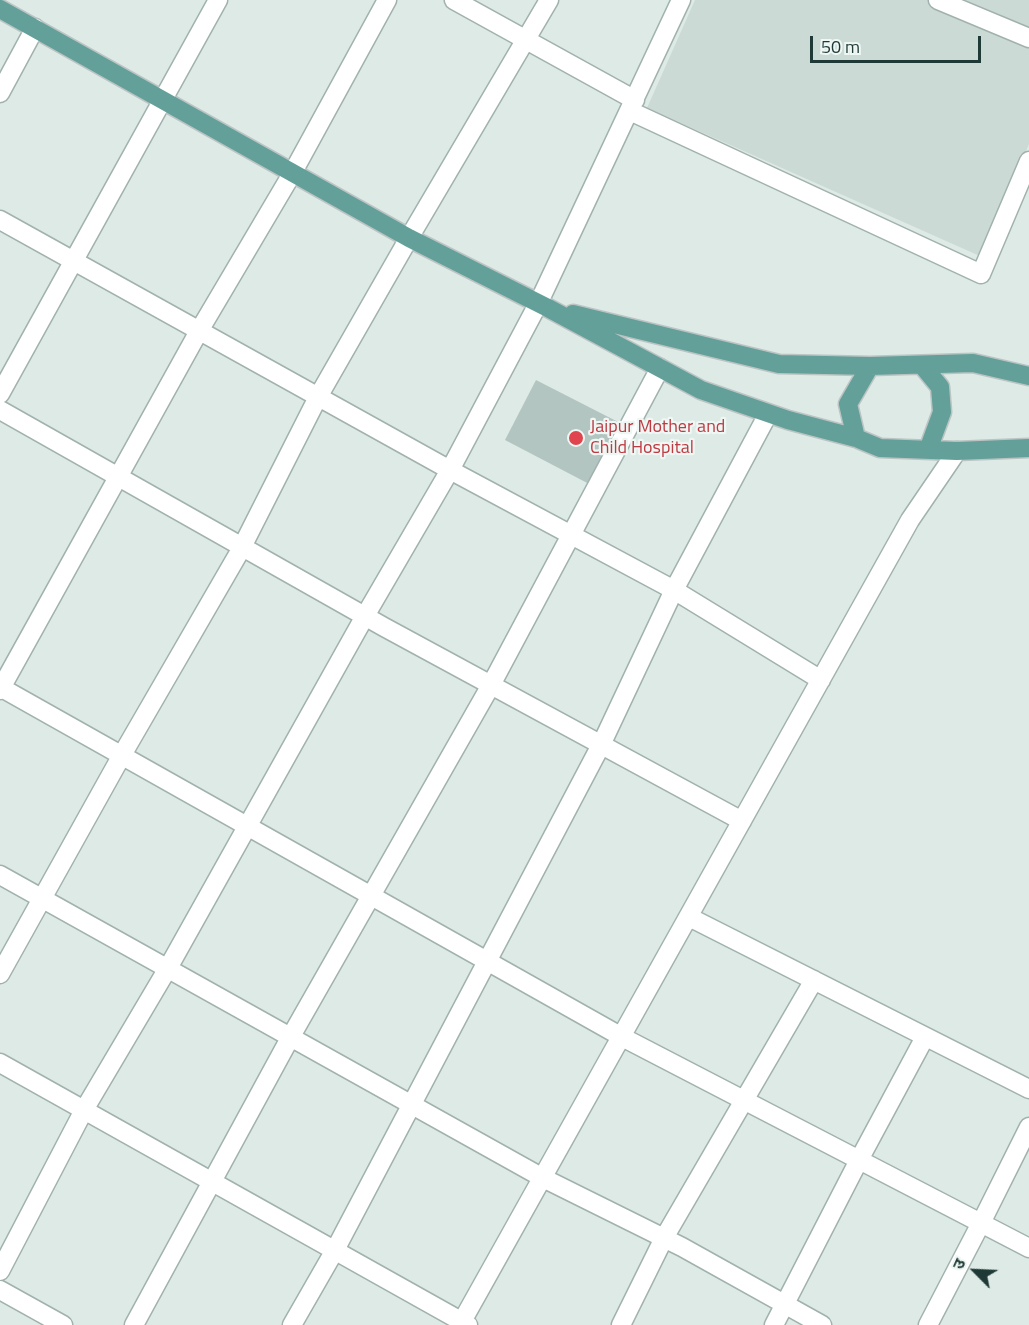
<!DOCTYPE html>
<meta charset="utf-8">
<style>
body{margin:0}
#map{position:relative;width:1029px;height:1325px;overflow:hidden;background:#deeae6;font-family:"Titillium Web","Noto Sans Devanagari",sans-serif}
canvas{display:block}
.north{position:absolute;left:945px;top:1241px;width:60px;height:60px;-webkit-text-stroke:4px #eef7f4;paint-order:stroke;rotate:294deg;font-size:16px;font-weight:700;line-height:24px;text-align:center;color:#1f3a36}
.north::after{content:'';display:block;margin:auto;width:21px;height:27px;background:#1f3a36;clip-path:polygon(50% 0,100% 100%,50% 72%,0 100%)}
.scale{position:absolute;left:810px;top:36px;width:171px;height:27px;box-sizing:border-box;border:3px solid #1f3a36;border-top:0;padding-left:8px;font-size:18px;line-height:21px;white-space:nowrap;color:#1f3a36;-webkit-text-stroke:4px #eef7f4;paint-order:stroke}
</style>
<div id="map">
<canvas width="1029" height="1325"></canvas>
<div class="north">उ</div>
<div class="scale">50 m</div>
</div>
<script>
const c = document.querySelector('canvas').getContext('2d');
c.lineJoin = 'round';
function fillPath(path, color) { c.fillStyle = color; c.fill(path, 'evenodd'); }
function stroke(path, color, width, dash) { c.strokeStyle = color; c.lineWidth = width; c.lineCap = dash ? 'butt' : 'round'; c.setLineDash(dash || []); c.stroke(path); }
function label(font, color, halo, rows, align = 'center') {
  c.font = font + ' "Titillium Web",sans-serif'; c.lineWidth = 4.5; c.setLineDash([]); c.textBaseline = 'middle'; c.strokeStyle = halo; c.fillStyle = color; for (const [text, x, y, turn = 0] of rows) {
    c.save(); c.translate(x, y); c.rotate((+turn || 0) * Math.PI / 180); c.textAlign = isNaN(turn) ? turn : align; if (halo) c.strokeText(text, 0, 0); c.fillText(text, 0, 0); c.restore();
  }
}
fillPath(new Path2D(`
 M 695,0 L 1029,0 L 1029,144 L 982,257 L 647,108 Z`), '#ccdad5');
fillPath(new Path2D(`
 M 536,380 L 624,425 L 593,486 L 505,440 Z`), '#b3c5c0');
const minor = new Path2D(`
 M 454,0 L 635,100
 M 938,0 L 1029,38
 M 0,93 L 35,28
 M 630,111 L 981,274 L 1029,161
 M 0,220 L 450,470 L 674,590 L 821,680
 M 0,394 L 218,0
 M 0,410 L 384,627 L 742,821
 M 0,687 L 622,1037 L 1029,1248
 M 0,690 L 199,331 L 293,172 L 387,0
 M 0,875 L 543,1178 L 682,1247 L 822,1325
 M 689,917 L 1029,1089
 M 0,974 L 122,755 L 240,551 L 318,397 L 409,238 L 549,0
 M 0,1063 L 468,1325
 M 0,1271 L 84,1110 L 168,968 L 365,616 L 450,470 L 538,304 L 681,0
 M 0,1290 L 63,1325
 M 134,1325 L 290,1038 L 491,685 L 660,368
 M 292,1325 L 335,1250 L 601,745 L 674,590 L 768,414
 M 460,1325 L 910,520 L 957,451
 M 621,1325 L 664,1238 L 814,980
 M 774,1325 L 859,1160 L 925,1037
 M 928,1325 L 981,1223 L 1029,1127`);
const major = new Path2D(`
 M 0,9 L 409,238 L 548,308 L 701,390 L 788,420 L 856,438 L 880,448 L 957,451 L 1029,448
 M 573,314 L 779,364 L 870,366 L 973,363 L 1029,376
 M 922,365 L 940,387 L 942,412 L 928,450
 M 856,438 L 848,404 L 870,366`);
stroke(minor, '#a1b2ae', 21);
stroke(major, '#bcc4c3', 21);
stroke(minor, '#fff', 18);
stroke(major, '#62a099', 18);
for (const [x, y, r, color] of [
 [576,438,8,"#e0444e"]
]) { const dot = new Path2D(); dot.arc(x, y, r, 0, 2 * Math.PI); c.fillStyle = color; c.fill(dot); stroke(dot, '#eef7f4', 2); }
label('18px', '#be3a42', '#eef7f4', [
 ["Jaipur Mother and",590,428],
 ["Child Hospital",590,449]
], 'left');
</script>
